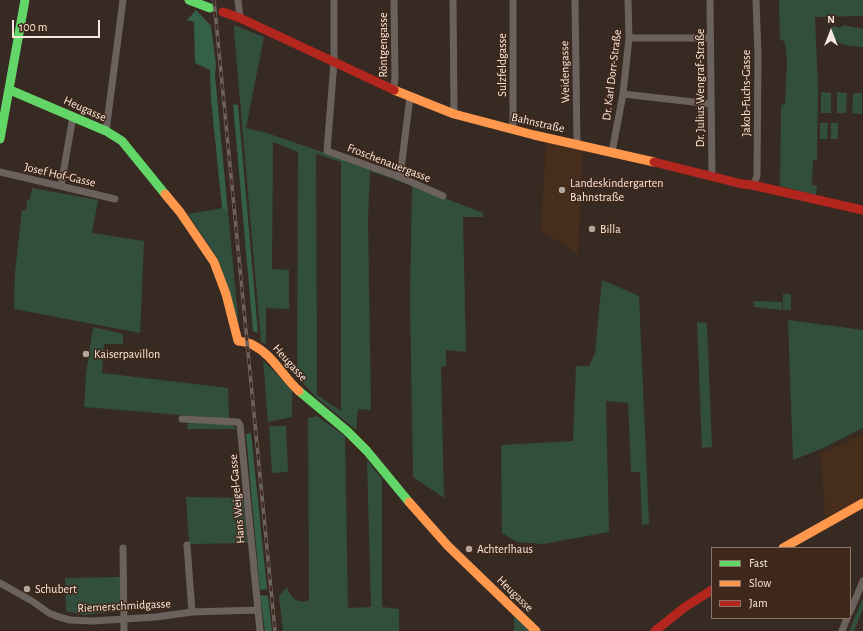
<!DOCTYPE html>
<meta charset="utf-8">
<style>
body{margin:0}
#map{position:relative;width:863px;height:631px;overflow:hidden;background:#372a22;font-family:"Alegreya Sans",sans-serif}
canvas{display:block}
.legend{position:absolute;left:711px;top:547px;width:140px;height:72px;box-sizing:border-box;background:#3f281a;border:1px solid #897569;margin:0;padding:5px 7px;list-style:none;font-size:12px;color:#f7e8df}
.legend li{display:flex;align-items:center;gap:8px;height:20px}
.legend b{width:20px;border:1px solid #897569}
.north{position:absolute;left:811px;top:12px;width:40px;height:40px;-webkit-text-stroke:3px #3f281a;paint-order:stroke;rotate:0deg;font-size:11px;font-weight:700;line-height:16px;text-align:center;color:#f7e8df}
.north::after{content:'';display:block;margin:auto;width:14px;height:18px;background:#f7e8df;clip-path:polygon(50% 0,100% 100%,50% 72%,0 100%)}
.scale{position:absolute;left:12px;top:20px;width:88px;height:18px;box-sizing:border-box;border:2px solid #f7e8df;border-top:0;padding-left:5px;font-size:12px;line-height:14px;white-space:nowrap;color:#f7e8df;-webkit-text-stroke:3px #3f281a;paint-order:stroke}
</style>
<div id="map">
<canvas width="863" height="631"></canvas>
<ul class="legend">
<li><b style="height:5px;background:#63d668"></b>Fast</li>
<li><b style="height:5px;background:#ff974d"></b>Slow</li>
<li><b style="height:5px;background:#b3261e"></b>Jam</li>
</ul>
<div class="north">N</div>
<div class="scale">100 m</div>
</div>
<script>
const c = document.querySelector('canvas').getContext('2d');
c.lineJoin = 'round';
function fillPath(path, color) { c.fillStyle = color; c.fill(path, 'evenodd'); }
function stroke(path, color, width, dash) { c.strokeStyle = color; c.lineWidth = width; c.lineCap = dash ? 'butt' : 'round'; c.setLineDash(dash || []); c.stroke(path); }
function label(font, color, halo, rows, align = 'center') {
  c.font = font + ' "Alegreya Sans",sans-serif'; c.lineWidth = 3; c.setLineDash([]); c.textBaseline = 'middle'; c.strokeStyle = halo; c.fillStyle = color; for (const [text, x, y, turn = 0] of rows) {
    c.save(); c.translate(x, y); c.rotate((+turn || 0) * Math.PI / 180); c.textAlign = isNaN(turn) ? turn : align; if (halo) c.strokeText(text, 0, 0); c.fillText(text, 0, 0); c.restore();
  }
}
fillPath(new Path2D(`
 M 546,142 L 583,151 L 578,254 L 541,230 Z
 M 863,433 L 863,498 L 825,518 L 821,453 L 849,441 Z`), '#472d1b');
fillPath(new Path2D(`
 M 779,0 L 863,0 L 863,16 L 815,17 L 815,18 L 818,86 L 817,160 L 813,160 L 812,185 L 817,186 L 816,195 L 780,186 L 781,105 L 785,104 L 787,61 L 785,42 L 780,39 Z
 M 234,25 L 264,37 L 246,128 L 267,133 L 401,179 L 444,198 L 483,213 L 483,217 L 463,217 L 466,352 L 446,350 L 446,366 L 441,367 L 444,498 L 413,477 L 410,300 L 412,186 L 370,171 L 368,219 L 371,410 L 358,409 L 356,430 L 317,398 L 297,377 L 298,152 L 273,142 L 272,269 L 289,270 L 289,309 L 266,308 L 266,344 L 261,342 L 234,31 ZM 316,154 L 341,162 L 341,411 L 317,395 Z
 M 844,25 L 863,29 L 863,47 C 855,46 842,47 837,40 L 830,39 L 829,35 L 831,27 L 836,26 L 839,28 Z
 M 821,92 L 831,93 L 831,113 L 821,113 Z
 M 837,92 L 847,93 L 846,113 L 837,113 Z
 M 853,93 L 862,93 L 862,114 L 852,113 Z
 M 820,123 L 828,123 L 827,139 L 820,139 Z
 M 831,123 L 838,123 L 838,139 L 831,139 Z
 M 32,188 L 98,200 L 92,233 L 144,241 L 140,333 L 14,309 L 15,272 L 22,210 L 26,210 L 27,200 L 30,200 Z
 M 222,208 L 228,213 L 239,326 L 219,261 L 188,214 Z
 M 602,280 L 639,296 L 649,524 L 642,525 L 640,472 L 631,472 L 628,403 L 606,401 L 609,532 L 543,544 L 517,542 L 502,533 L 501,445 L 573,441 L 576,366 L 589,366 L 595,353 Z
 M 783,294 L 791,294 L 791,310 L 783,310 Z
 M 753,301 L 782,302 L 782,310 L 754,307 Z
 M 788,320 L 863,330 L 863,428 L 821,449 L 793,460 Z
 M 697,322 L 707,323 L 712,447 L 702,448 Z
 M 93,327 L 120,333 L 123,335 L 123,344 L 104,344 L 102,373 L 228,388 L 229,419 L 84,407 L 86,374 Z
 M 263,360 L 292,390 L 292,417 L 268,422 Z
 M 317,416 L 345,436 L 348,608 L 371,607 L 367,460 L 382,479 L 382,607 L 399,609 L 399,631 L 283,631 L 279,596 L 287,587 C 290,597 298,605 309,600 L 308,418 Z
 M 188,421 L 233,425 L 237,429 L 187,429 Z
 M 269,426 L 286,426 L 288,472 L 272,473 Z
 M 186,497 L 243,498 L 248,543 L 189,544 Z
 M 120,577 L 120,611 L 84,615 L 66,611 L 65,578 Z
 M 863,598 L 863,609 L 854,631 L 849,631 Z
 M 514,616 L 530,631 L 514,631 Z`), '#324f3d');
fillPath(new Path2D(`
 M 196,10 L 211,26 L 216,65 L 215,75 L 228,213 L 222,208 L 211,99 L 210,70 L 195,63 L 194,22 L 187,20 Z
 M 233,104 L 238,105 L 258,333 L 253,331 Z
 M 251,433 L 267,589 L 260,590 L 246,434 Z
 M 260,595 L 268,596 L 272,631 L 265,631 Z`), '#346047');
stroke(new Path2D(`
 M 238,0 L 240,18
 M 334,0 L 334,62 L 327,151 L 400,177 L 443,196
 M 453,0 L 454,114
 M 575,0 L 577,144
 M 710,0 L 712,176
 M 629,38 L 710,38
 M 393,90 L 395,79 L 394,0
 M 623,94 L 711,104
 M 513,129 L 513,0
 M 106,131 L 123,0
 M 612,152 L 623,94 L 629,38 L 628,0
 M 0,172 L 115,199
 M 400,177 L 410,97
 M 752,185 L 755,181 L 757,176 L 758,54 L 756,0
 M 61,186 L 73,116
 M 182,419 L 238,422 L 240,425 L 260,631
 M 187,545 L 192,612
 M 123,548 L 124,631
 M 0,583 L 32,601 L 49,613 L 59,617 L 70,620 L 93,621 L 156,617 L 192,612 L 258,610
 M 850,612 L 863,581
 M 842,631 L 847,618`), '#6c625d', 7);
stroke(new Path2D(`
 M 189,0 L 210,8
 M 10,90 L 106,131 L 122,141 L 165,194
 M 0,139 L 25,0
 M 299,391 L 347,431 L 367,451 L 409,502`), '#63d668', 9);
stroke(new Path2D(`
 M 394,90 L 454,114 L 534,135 L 654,162
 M 165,194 L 180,212 L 214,262 L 226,294 L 238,341 C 243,342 249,342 253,345 C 273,355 283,377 299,391
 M 409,502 L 448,546 L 536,631
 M 783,548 L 863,503`), '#ff974d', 9);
stroke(new Path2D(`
 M 223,12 L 240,18 L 394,90
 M 654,162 L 742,184 L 752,185 L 863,210
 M 655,631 L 685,607 L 712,590`), '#b3261e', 9);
const rail = new Path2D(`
 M 214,0 L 275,631`);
stroke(rail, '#6d635e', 3.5);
stroke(rail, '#3f281a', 2, [6]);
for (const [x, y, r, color] of [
 [562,190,4,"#b4a69d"],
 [592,229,4,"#b4a69d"],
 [86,354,4,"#b4a69d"],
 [469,549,4,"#b4a69d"],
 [27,589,4,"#b4a69d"]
]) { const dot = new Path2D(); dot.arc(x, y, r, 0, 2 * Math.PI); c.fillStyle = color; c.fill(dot); stroke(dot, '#3f281a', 1.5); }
label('12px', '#f7e8df', '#3f281a', [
 ["Röntgengasse",383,45,-90],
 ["Sulzfeldgasse",502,65,-90],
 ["Weidengasse",565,72,-91],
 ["Dr. Karl Dorr-Straße",612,75,-83],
 ["Dr. Julius Wengraf-Straße",700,88,-90],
 ["Jakob-Fuchs-Gasse",746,93,-90],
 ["Heugasse",85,109,24],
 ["Bahnstraße",538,123,13],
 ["Froschenauergasse",389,163,21],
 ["Josef Hof-Gasse",60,175,13],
 ["Heugasse",290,363,48],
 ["Hans Weigel-Gasse",237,499,-95],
 ["Heugasse",515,594,44],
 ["Riemerschmidgasse",124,606,-3]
]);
label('12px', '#f7e8df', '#3f281a', [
 ["Landeskindergarten",570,183],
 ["Bahnstraße",570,197],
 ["Billa",600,229],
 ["Kaiserpavillon",94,354],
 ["Achterlhaus",477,549],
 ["Schubert",35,589]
], 'left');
</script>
